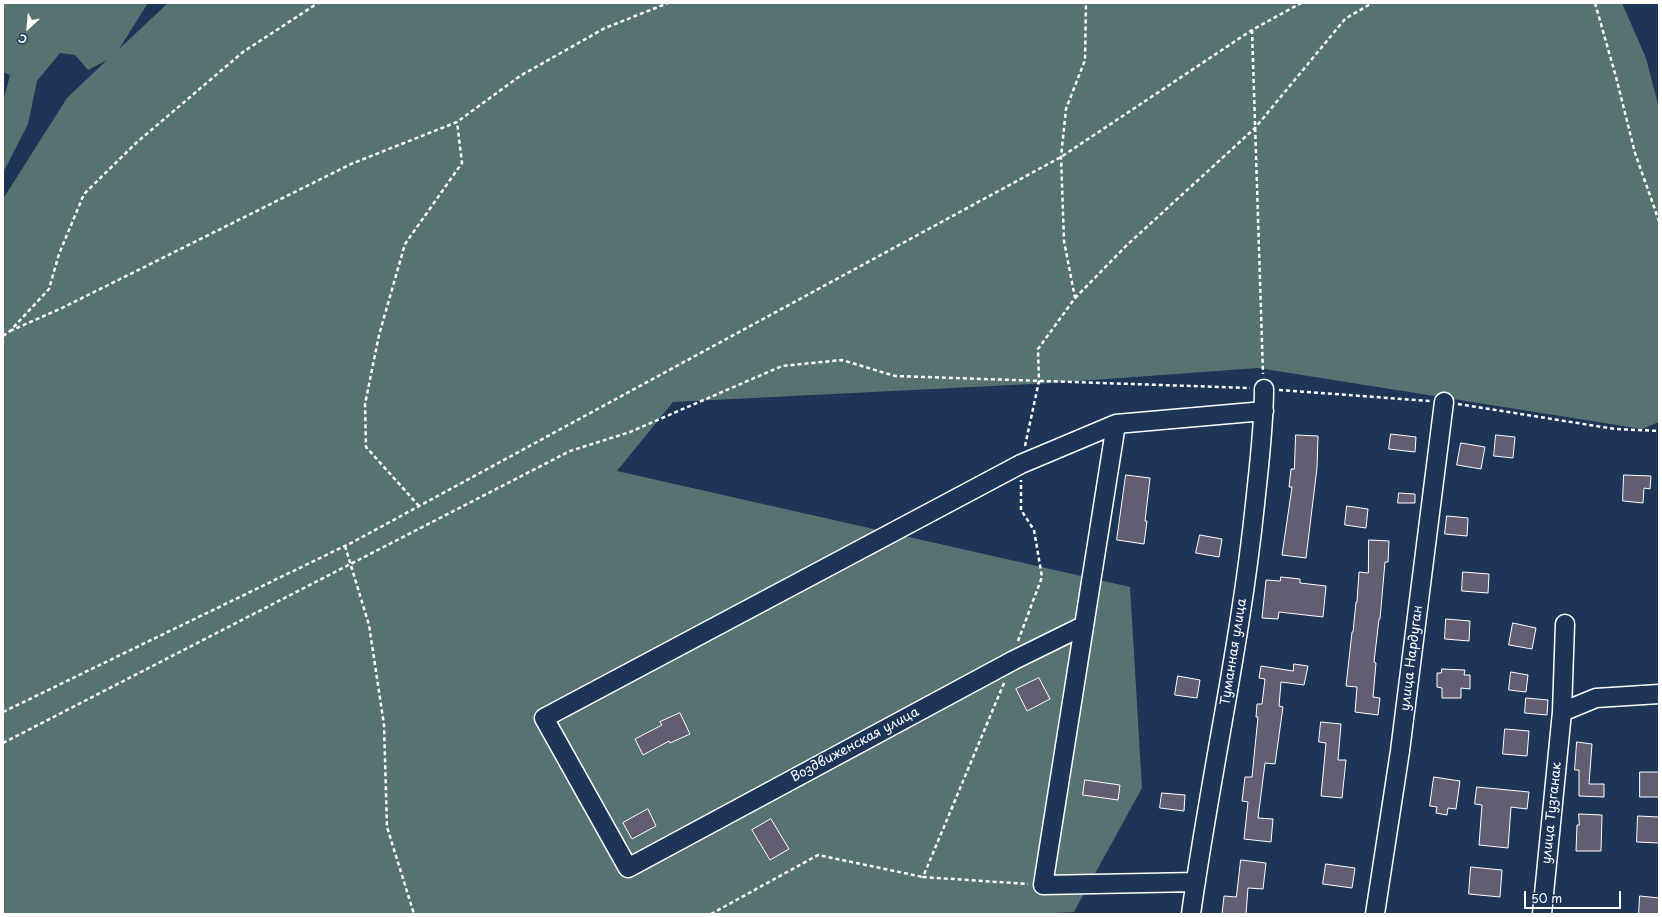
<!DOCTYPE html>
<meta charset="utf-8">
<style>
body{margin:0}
#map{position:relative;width:1662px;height:917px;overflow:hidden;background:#1d3557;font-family:"Playpen Sans",sans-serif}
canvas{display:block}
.frame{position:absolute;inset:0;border:4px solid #fff;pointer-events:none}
.north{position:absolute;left:8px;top:8px;width:40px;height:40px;-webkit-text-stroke:3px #1d3557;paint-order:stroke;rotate:206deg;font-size:11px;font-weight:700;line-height:16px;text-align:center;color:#fff}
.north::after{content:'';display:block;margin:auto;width:14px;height:18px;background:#fff;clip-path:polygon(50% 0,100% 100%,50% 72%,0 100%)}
.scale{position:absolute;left:1524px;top:891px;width:97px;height:18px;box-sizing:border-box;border:2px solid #fff;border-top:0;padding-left:5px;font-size:12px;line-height:14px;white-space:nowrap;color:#fff;-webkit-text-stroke:3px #1d3557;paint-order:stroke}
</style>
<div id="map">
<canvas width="1662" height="917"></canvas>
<div class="frame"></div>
<div class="north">С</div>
<div class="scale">50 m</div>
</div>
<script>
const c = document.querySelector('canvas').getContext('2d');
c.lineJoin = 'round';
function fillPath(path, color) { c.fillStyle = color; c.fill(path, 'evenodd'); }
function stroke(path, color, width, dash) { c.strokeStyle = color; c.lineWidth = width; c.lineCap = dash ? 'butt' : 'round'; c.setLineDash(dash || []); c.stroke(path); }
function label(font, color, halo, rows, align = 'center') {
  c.font = font + ' "Playpen Sans",sans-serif'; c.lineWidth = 3; c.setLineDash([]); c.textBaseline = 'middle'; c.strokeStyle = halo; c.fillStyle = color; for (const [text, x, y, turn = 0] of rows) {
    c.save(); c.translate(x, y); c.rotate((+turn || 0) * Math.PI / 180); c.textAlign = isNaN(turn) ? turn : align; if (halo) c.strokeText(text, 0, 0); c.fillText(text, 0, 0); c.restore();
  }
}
fillPath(new Path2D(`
 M 3,3 L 148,3 L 119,49 L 168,3 L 1622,3 L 1646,58 L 1659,108 L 1659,422 L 1642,429 L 1258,368 L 1052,383 L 673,402 L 617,471 L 1130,587 L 1142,788 L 1074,912 L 1040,914 L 3,914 L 3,199 L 67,98 L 107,60 L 88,70 L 75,55 L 60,53 L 37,81 L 28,124 L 3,173 L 3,102 L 10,75 L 3,72 Z`), '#567371');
const building = new Path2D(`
 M 1391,434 L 1416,437 L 1415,452 L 1389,449 Z
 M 1296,435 L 1318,436 L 1317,468 L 1306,558 L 1282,555 L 1292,487 L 1289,487 L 1291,469 L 1294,469 Z
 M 1496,435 L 1515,437 L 1513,458 L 1494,456 Z
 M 1461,443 L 1485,447 L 1481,469 L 1457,465 Z
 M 1126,475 L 1150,478 L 1145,521 L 1147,521 L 1144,544 L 1117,540 Z
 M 1624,475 L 1651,476 L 1650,489 L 1644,488 L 1643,503 L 1623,501 Z
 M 1399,493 L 1415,494 L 1415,503 L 1398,503 Z
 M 1347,506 L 1368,509 L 1366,528 L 1345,525 Z
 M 1447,516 L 1468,518 L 1467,536 L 1445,534 Z
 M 1200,535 L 1222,539 L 1219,557 L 1196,553 Z
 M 1369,540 L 1389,541 L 1388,562 L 1385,562 L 1380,619 L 1379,619 L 1374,662 L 1376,663 L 1373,697 L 1380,698 L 1378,715 L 1355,712 L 1357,687 L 1346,686 L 1352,632 L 1353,632 L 1356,602 L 1357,602 L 1359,572 L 1368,573 Z
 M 1463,572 L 1489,574 L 1488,593 L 1462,591 Z
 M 1281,577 L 1300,579 L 1300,583 L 1326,586 L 1323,617 L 1279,612 L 1278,619 L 1262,618 L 1266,580 L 1280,581 Z
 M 1446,619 L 1470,621 L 1469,641 L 1445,639 Z
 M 1513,623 L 1536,628 L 1532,649 L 1509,645 Z
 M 1294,664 L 1308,666 L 1304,685 L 1281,682 L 1279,706 L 1283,707 L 1275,764 L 1265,763 L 1258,818 L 1273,819 L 1271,842 L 1244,839 L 1248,802 L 1242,801 L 1245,777 L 1252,777 L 1258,717 L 1256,717 L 1257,704 L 1262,704 L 1265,679 L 1259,678 L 1261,666 L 1293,671 Z
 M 1442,669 L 1465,670 L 1464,675 L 1470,675 L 1470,689 L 1461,688 L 1461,698 L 1442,698 L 1442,688 L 1437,687 L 1437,673 L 1441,673 Z
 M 1511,672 L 1528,675 L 1526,692 L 1509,690 Z
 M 1178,676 L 1200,680 L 1197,698 L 1175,695 Z
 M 1039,678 L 1050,699 L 1027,711 L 1016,689 Z
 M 1526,698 L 1548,700 L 1547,715 L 1525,713 Z
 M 680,713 L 690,734 L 670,743 L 669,741 L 643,755 L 635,739 L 662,725 L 660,722 Z
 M 1321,722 L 1341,724 L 1338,760 L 1346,760 L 1342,798 L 1321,796 L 1326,743 L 1319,742 Z
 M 1505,729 L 1529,731 L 1527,756 L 1503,754 Z
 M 1577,742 L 1592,744 L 1589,784 L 1604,784 L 1604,797 L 1579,796 L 1579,770 L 1575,770 Z
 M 1640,772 L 1659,772 L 1659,797 L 1640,797 Z
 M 1434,777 L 1460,781 L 1456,809 L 1448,808 L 1447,815 L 1436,813 L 1437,807 L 1430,806 Z
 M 1085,780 L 1120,785 L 1118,800 L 1083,795 Z
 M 1477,787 L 1529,792 L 1527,809 L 1511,807 L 1508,848 L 1479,845 L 1482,805 L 1475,804 Z
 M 1162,793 L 1185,795 L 1184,811 L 1160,808 Z
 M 648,809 L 656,826 L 632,839 L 623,823 Z
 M 1579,814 L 1602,815 L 1601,851 L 1576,851 L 1577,825 L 1579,825 Z
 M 1638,816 L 1659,817 L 1659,843 L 1637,842 Z
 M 771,819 L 789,849 L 770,860 L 752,830 Z
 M 1241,860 L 1266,863 L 1263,889 L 1248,888 L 1246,914 L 1222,914 L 1224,896 L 1236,897 Z
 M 1326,864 L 1355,868 L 1352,888 L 1323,884 Z
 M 1471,867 L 1502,870 L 1500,897 L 1469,894 Z
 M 1640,896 L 1659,898 L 1659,914 L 1639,914 Z`);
fillPath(building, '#625d71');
stroke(building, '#fff', 1);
const minor = new Path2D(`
 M 1083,626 L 1014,660 L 628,868 L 544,718 L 1021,464 L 1116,424
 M 1562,712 L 1596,698 L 1659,694
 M 1196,882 L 1043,885 L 1116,424 L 1264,411
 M 1191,914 C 1210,777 1241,641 1255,504 C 1259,466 1264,427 1264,389
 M 1375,914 L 1400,751 L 1444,402
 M 1542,914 L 1562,712 L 1565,624`);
stroke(minor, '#fff', 21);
stroke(new Path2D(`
 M 1595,3 L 1616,77 L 1635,153 L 1659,221
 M 1252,30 L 1263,374
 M 1075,298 L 1127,245 L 1255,128 L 1345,19 L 1372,3
 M 10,331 L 62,308 L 351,164 L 457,122 L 520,76 L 605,28 L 668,3
 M 3,336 L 10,331 L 49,289 L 59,254 L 84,194 L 136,143 L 243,52 L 318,3
 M 1279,390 L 1430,401
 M 1458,404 L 1615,429 L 1659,431
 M 1025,446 L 1039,381 L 1038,349 L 1075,298 L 1064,241 L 1061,157 L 1066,109 L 1085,60 L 1086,3
 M 419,506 L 366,447 L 365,404 L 379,335 L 405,244 L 462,163 L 457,122
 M 345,546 L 369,625 L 384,725 L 387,827 L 414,914
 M 1018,641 L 1042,577 L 1034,530 L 1021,510 L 1021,480
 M 1004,683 L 923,877 L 1028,884
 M 3,712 L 353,542 L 1061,157 L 1252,30 L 1301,3
 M 3,743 L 570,451 L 630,432 L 782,366 L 842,360 L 895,376 L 1250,388
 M 711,914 L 818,855 L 923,877`), '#fff', 2.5, [4, 3]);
stroke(minor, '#1d3557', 18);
label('13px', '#fff', '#1d3557', [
 ["Туманная улица",1234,652,-81],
 ["улица Нардуган",1412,658,-83],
 ["Воздвиженская улица",855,745,-28],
 ["улица Тузганак",1552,813,-84]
]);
</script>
